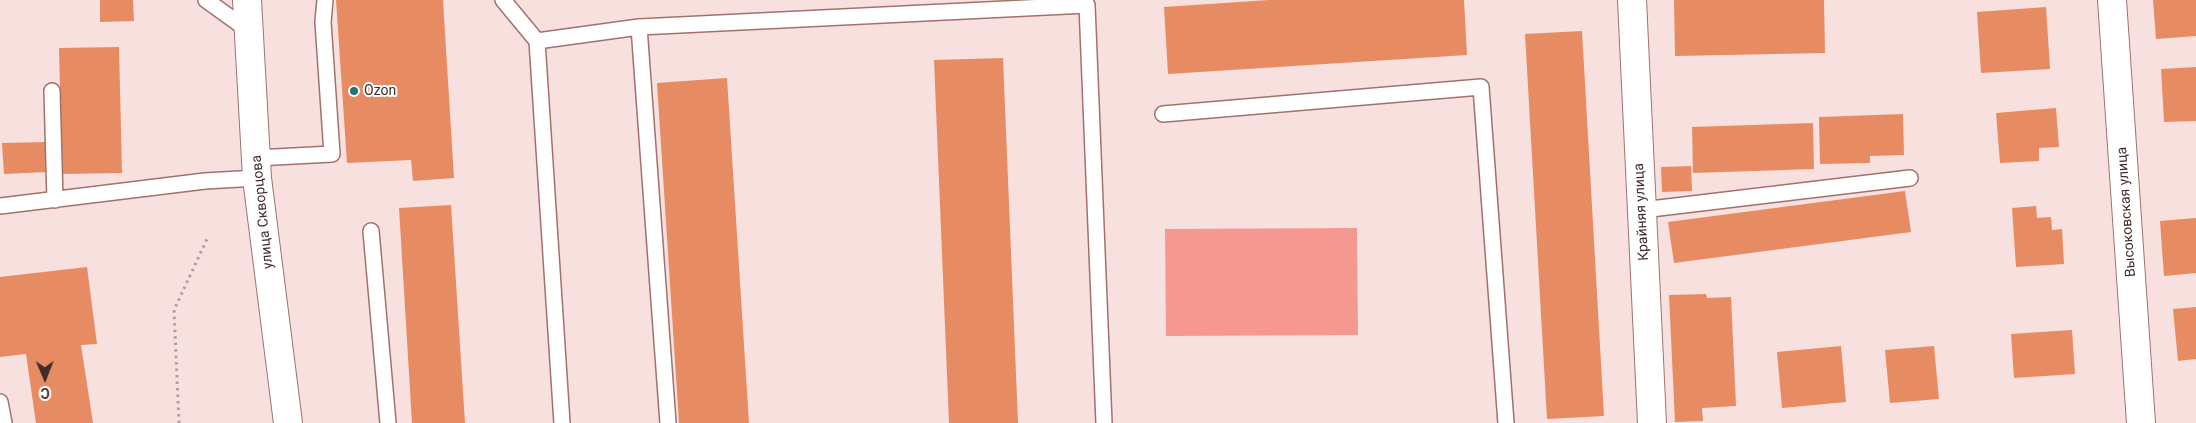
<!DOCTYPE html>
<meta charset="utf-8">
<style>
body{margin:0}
#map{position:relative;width:2196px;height:423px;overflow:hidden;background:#f7e0de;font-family:Roboto,sans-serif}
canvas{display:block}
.north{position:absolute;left:20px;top:353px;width:50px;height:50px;-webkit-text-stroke:4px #fff;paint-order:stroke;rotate:179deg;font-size:14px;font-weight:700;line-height:20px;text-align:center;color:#422c2b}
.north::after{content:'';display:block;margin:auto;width:18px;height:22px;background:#422c2b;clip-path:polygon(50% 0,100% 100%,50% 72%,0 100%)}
</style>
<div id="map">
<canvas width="2196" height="423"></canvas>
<div class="north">С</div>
</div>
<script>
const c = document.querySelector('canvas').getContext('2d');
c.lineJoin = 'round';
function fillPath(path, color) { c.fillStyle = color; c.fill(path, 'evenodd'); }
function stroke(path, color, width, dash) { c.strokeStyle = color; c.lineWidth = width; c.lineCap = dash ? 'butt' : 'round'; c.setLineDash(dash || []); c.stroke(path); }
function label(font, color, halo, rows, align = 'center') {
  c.font = font + ' Roboto,sans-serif'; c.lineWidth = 4; c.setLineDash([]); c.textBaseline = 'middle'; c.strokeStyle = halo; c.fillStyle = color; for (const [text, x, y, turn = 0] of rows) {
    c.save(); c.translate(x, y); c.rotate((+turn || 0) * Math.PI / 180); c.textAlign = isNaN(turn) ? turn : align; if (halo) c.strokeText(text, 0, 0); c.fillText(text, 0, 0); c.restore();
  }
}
fillPath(new Path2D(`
 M 1357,228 L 1358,335 L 1166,336 L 1165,229 Z`), '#f59891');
fillPath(new Path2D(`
 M 100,0 L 133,0 L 134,21 L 100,22 Z
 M 336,0 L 443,0 L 454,178 L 413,181 L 411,160 L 347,163 Z
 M 1269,0 L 1464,0 L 1467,55 L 1168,74 L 1164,7 Z
 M 1674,0 L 1824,0 L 1825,53 L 1675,56 Z
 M 2153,0 L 2196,0 L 2196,36 L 2156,39 Z
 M 2046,7 L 2050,69 L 1981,73 L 1977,12 Z
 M 1582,31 L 1604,416 L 1547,419 L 1525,34 Z
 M 119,47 L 122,173 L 62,174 L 59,48 Z
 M 1003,58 L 1018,423 L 949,423 L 934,60 Z
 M 2196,67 L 2196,121 L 2164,122 L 2161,69 Z
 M 727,78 L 749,423 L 679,423 L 657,83 Z
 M 2056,108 L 2059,147 L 2039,148 L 2039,161 L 2000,163 L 1996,113 Z
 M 1903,114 L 1904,155 L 1870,156 L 1870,163 L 1820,164 L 1819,117 Z
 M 1813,123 L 1814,169 L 1693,173 L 1692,127 Z
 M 46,142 L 47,172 L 4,174 L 2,143 Z
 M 1691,166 L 1692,191 L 1662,192 L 1661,167 Z
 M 1905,191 L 1911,232 L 1674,263 L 1668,222 Z
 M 451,205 L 465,423 L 412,423 L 399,208 Z
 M 2036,206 L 2037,218 L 2051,217 L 2052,230 L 2062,229 L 2064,264 L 2016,267 L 2012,208 Z
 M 2196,218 L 2196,273 L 2164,276 L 2160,221 Z
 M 87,267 L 97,344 L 81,345 L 93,423 L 36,423 L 26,354 L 0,357 L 0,277 Z
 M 1706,294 L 1707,298 L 1731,297 L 1736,406 L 1702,408 L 1703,421 L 1675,422 L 1669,295 Z
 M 2196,307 L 2196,359 L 2178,361 L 2173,309 Z
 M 2072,330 L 2075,374 L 2014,378 L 2011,334 Z
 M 1841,346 L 1846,402 L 1782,408 L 1777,352 Z
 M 1934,346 L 1939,399 L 1890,403 L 1885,350 Z`), '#e78b62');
const lane = new Path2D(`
 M 206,0 L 249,31
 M 503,0 L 537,41 L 562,423
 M 639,27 L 1087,5 L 1104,423
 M 537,41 L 639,27 L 668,423
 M 52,91 L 55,200
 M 1163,114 L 1481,87 L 1506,423
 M 256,158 L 332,154 L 323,22 L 325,0
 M 0,206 L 205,181 L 257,178
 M 1642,210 L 1910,178
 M 371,231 L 388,423
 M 0,402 L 4,423`);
const street = new Path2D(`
 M 1632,0 L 1652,423
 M 2112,0 L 2141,423`);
const secondary = new Path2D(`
 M 247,0 L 257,178 L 288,423`);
stroke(lane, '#a3716d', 18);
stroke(street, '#a3716d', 30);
stroke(secondary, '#a3716d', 30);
stroke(new Path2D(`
 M 179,423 L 174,310 L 208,237`), '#b49d9c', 3, [2.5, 4]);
stroke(lane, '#fff', 15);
stroke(street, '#fff', 28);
stroke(secondary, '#fff', 28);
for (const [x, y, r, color] of [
 [354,91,5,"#267077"]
]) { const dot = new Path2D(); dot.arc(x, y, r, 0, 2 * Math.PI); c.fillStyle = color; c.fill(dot); stroke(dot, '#fff', 2); }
label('14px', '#422c2b', '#fff', [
 ["Ozon",364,91]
], 'left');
label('14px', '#422c2b', '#fff', [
 ["улица Скворцова",263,212,-96],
 ["Крайняя улица",1642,212,-93],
 ["Высоковская улица",2127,212,-94]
]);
</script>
